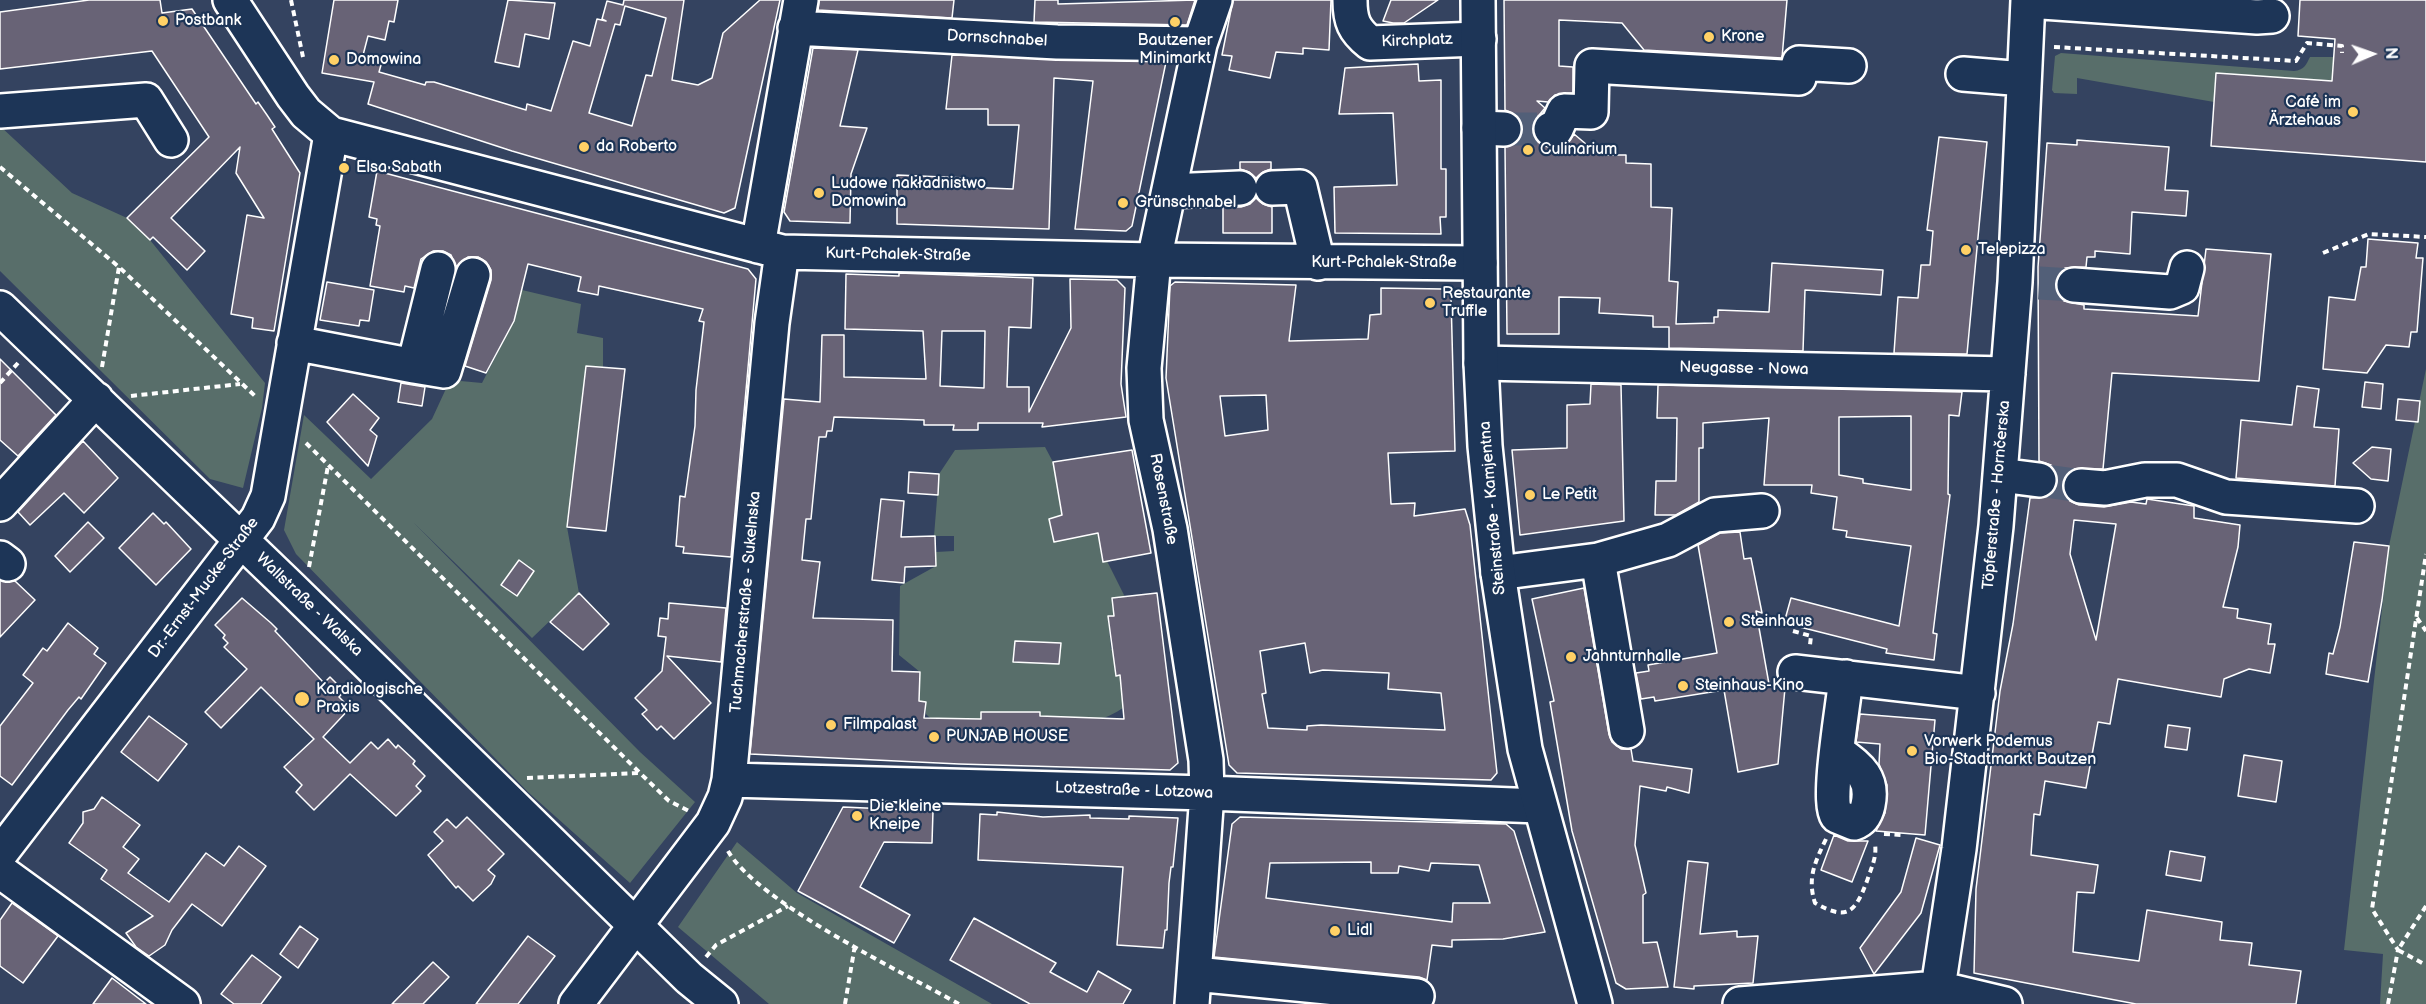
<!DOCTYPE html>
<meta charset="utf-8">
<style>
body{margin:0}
#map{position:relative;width:2426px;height:1004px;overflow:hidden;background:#344360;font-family:"Balsamiq Sans",sans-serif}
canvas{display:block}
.north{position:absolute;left:2342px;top:24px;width:60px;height:60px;-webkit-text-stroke:4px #1d3557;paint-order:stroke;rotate:88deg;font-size:16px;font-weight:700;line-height:24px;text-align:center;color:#fff}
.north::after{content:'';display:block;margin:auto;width:21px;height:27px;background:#fff;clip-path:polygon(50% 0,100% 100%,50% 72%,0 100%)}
</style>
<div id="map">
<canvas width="2426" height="1004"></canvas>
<div class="north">N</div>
</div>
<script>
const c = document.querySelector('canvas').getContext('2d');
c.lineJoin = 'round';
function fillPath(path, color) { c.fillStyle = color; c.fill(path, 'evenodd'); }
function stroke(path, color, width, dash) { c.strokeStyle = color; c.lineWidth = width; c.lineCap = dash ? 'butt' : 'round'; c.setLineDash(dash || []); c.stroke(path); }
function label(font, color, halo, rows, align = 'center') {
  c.font = font + ' "Balsamiq Sans",sans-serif'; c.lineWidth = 4.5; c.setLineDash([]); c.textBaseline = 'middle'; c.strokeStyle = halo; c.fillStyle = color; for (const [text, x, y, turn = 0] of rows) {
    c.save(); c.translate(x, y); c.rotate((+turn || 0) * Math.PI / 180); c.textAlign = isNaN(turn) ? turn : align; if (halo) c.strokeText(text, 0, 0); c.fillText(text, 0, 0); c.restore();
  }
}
fillPath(new Path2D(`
 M 2061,53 L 2294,71 C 2304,70 2306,65 2310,57 L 2334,57 L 2332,81 L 2216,73 L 2214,102 L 2077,78 L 2077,94 L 2054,93 L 2052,90 L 2055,56 Z
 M 0,126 L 72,193 L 127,218 L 150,240 L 265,383 L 262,408 L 243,488 L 210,479 L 0,271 Z
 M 522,290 L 581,304 L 577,333 L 603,338 L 603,367 L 586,366 L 567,527 L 579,593 L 532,638 L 413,522 L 640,752 L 695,802 L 630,883 L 528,792 L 296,554 L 284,530 L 304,415 L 371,479 L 432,419 L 450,380 L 482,383 L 514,321 Z
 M 2426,369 L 2426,1004 L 2380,1004 L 2383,954 L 2344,950 L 2389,546 Z
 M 1045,447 L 1053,462 L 1062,516 L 1096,524 L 1102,559 L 1107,561 L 1125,597 L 1114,616 L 1108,617 L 1111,649 L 1119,649 L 1114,663 L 1116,675 L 1124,675 L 1123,703 L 1132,703 C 1123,707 1111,717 1102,718 C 1083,721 1062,717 1040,719 L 1040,712 L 981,712 L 981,719 L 930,718 L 926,714 L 926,702 L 919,701 L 920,672 L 899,655 L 900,586 L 936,566 L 936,552 L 954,551 L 954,536 L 934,536 L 939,474 L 955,450 Z
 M 737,842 L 797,893 L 992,1004 L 769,1004 L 678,927 Z`), '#586e6a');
const building = new Path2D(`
 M 89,0 L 160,0 L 162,13 L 192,9 L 256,104 L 258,102 L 267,115 L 275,127 L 272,129 L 300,173 L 274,331 L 252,328 L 253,318 L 231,314 L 247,215 L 264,218 L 236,173 L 240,147 L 171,218 L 205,251 L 187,270 L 153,237 L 150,240 L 127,218 L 209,137 L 152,51 L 0,69 L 0,12 Z
 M 334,0 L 398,0 L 394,22 L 389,21 L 385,40 L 368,36 L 362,59 L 381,65 L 379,72 L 425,85 L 426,82 L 434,82 L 526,110 L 527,104 L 551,111 L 573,41 L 590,46 L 597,19 L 606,21 L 602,19 L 607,1 L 623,5 L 624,0 L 684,0 L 672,80 L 698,85 L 712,78 L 723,33 L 760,0 L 780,0 L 735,208 L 724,213 L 676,199 L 512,151 L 368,104 L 374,82 L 322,73 ZM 625,6 L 666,18 L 652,76 L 646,75 L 632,126 L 589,113 L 615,24 L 620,25 Z
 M 508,0 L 555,3 L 549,39 L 525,34 L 519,67 L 495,62 Z
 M 819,0 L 954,0 L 952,18 L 818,10 Z
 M 1035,0 L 1058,0 L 1058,4 L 1195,0 L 1187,25 L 1034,22 Z
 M 1233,0 L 1331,0 L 1329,50 L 1303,48 L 1303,54 L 1276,52 L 1270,78 L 1229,70 L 1232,56 L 1222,55 Z
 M 1391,0 L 1438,0 L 1404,23 L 1393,23 L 1383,21 Z
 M 1504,0 L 1787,0 L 1782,58 L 1644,50 L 1622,23 L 1559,20 L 1559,66 L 1573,67 L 1573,93 L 1555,95 L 1548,102 L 1537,101 L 1545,108 L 1535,120 L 1532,128 L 1535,138 L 1542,145 L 1556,148 L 1567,144 L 1574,134 L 1599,155 L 1626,155 L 1626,163 L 1651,164 L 1651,207 L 1672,208 L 1669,281 L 1678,282 L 1676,324 L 1714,323 L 1714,317 L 1718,317 L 1718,310 L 1769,312 L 1772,263 L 1883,270 L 1881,295 L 1805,290 L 1803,351 L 1669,348 L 1669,327 L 1653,327 L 1653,316 L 1599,313 L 1600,298 L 1559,297 L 1559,334 L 1507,334 L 1505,147 L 1519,139 L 1523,129 L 1520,120 L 1514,114 L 1505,110 Z
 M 2300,0 L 2426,0 L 2426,162 L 2211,146 L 2216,73 L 2332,81 L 2335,39 L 2298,36 Z
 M 813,48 L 858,50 L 840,126 L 867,128 L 851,174 L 850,223 L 790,221 L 784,212 Z
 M 952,55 L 1166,62 L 1132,226 L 1126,231 L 1075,229 L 1093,81 L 1054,78 L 1049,229 L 897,224 L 897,175 L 966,178 L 965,187 L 1013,189 L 1019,125 L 988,125 L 988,109 L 946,109 Z
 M 1418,64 L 1419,81 L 1441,80 L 1441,169 L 1446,169 L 1446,217 L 1440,217 L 1441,234 L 1335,233 L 1334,187 L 1397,185 L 1393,113 L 1339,114 L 1345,68 Z
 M 1939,137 L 1987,142 L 1967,354 L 1894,353 L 1898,297 L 1918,298 L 1921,265 L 1930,265 L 1933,231 L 1927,230 Z
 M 2077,140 L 2169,147 L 2165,190 L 2188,191 L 2186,216 L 2132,212 L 2130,254 L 2095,251 L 2095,257 L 2087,257 L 2086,267 L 2065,268 L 2058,275 L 2055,284 L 2057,294 L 2064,301 L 2084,305 L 2084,309 L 2198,316 L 2206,249 L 2271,254 L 2259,381 L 2112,373 L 2103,469 L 2073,469 L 2066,475 L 2062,484 L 2064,493 L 2070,501 L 2079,505 L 2104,507 L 2131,502 L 2146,504 L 2147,499 L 2194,506 L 2194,518 L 2240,525 L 2238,547 L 2223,607 L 2238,609 L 2237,618 L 2271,624 L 2268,644 L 2275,644 L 2270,673 L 2249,669 L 2224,679 L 2221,697 L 2118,679 L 2110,724 L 2098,722 L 2086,788 L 2045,781 L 2040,815 L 2034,814 L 2031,855 L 2098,865 L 2094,893 L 2077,892 L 2073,952 L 2139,961 L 2147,910 L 2222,922 L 2220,940 L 2252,943 L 2249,965 L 2301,971 L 2296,1004 L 2136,1004 L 1974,973 L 1976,889 L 1986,807 L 2000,691 L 2013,624 L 2030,498 L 2047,497 L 2054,491 L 2058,482 L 2056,472 L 2051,465 L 2039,461 L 2038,267 L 2047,143 L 2077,145 ZM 2074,520 L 2116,524 L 2096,640 L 2070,554 Z
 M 1240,162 L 1271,162 L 1271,169 L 1263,172 L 1256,178 L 1249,172 L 1240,169 Z
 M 377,171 L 748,269 L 756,279 L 731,557 L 683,553 L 684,547 L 676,546 L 680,496 L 685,497 L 695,426 L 696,390 L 704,322 L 699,321 L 703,309 L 599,286 L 598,295 L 578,291 L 581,277 L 528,264 L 514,321 L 486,373 L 465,366 L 491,280 L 491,270 L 486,262 L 478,257 L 468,257 L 456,267 L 451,255 L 443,251 L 433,251 L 421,259 L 414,288 L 405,286 L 404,292 L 370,286 L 380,226 L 376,225 L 377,219 L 369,217 Z
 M 1256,198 L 1263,204 L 1272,207 L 1272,233 L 1223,233 L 1223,207 L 1241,207 L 1250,204 Z
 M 2368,239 L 2418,243 L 2416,258 L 2423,258 L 2417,332 L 2411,332 L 2409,347 L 2386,345 L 2367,373 L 2323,369 L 2329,297 L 2355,300 L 2361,267 L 2366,267 Z
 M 899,273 L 1033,278 L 1031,328 L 1009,327 L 1007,387 L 1029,387 L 1029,412 L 1071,328 L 1070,279 L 1117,280 L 1125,288 L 1121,384 L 1126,417 L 1042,427 L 1043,423 L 978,423 L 978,430 L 953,430 L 954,425 L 924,425 L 924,420 L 834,417 L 832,431 L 827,431 L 826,437 L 819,437 L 811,519 L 806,519 L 802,560 L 820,562 L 813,618 L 893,620 L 892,671 L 920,672 L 919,701 L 926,702 L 924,718 L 981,719 L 981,712 L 1040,712 L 1040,716 L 1124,719 L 1120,675 L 1116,676 L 1108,616 L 1114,616 L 1112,598 L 1157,593 L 1178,763 L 1170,770 L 959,764 L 750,754 L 784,399 L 820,402 L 822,335 L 844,335 L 844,377 L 926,379 L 923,331 L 845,329 L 846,274 L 899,276 ZM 942,331 L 985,331 L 984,388 L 940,386 Z
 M 327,282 L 374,290 L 369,321 L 360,320 L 359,326 L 320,320 Z
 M 1175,282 L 1296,285 L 1289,341 L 1368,339 L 1370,315 L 1381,314 L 1381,288 L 1443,289 L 1451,297 L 1455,451 L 1388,453 L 1391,504 L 1415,503 L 1414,516 L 1465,509 L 1470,525 L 1497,773 L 1491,780 L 1237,773 L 1229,765 L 1166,378 L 1170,286 ZM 1266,395 L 1268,430 L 1225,436 L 1220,396 ZM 1305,643 L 1310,673 L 1323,670 L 1389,673 L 1388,689 L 1441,693 L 1445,730 L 1321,725 L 1307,726 L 1307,730 L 1268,728 L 1262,694 L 1266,693 L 1260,651 Z
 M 0,359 L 56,415 L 18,456 L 0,440 Z
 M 586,366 L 625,369 L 606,531 L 567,527 Z
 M 2365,382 L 2383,384 L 2381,409 L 2362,407 Z
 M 401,383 L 425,387 L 422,406 L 398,402 Z
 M 1591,384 L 1621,385 L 1624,521 L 1520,535 L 1512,450 L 1567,448 L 1567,405 L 1590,404 Z
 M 1658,385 L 1962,392 L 1959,416 L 1949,415 L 1948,494 L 1950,495 L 1933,633 L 1937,634 L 1934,660 L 1886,653 L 1887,649 L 1784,623 L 1791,598 L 1899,626 L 1911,546 L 1846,537 L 1847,531 L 1833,529 L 1837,497 L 1811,493 L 1812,485 L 1764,485 L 1769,418 L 1703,423 L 1703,448 L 1699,448 L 1699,502 L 1676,515 L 1655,515 L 1656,481 L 1676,481 L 1677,418 L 1657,418 ZM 1911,416 L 1911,490 L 1863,483 L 1863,479 L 1839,475 L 1839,417 Z
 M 2297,386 L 2319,389 L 2314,427 L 2339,429 L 2335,486 L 2236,478 L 2241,420 L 2292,425 Z
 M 353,394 L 379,418 L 370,430 L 377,436 L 368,466 L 327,422 Z
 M 2398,399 L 2420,401 L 2418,422 L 2396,420 Z
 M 83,441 L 118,478 L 84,513 L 64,493 L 30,525 L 18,512 Z
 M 2372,447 L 2391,449 L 2388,481 L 2371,479 L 2353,463 Z
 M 1132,450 L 1151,553 L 1103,562 L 1098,533 L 1054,542 L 1049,519 L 1062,515 L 1053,462 Z
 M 909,472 L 939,474 L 938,495 L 908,493 Z
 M 881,499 L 904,501 L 901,537 L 935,536 L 936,566 L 905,567 L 904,583 L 872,580 Z
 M 153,513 L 164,524 L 166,522 L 191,549 L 156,585 L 119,548 Z
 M 88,522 L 104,538 L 70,572 L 55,556 Z
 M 1740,532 L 1744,559 L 1751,558 L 1762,613 L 1756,611 L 1769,684 L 1780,682 L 1785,688 L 1778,764 L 1738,772 L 1724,690 L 1655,701 L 1654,697 L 1641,699 L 1636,673 L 1649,671 L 1648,665 L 1717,653 L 1698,545 L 1720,533 Z
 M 2354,542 L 2389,546 L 2382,600 L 2368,682 L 2326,674 L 2329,653 L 2333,654 L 2340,627 Z
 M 519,560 L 534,571 L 517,596 L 501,585 Z
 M 0,580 L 15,581 L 35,600 L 0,637 Z
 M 1584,588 L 1609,734 L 1612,742 L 1621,749 L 1631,749 L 1633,761 L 1692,769 L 1689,793 L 1667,787 L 1666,791 L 1640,786 L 1635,845 L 1646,893 L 1643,895 L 1643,943 L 1657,942 L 1668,987 L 1626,989 L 1616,983 L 1572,831 L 1550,702 L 1554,701 L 1532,599 Z
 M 579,593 L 609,624 L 583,650 L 550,622 Z
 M 242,598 L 271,623 L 277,629 L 275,631 L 324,683 L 330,677 L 344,691 L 339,697 L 350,708 L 323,737 L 350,763 L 371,742 L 378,749 L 388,739 L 396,748 L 398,745 L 415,761 L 413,764 L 425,776 L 416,786 L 421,791 L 396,816 L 350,774 L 314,810 L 296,792 L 302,785 L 284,767 L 314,739 L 261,687 L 221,728 L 205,712 L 247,669 L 224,647 L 228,643 L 223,638 L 225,635 L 215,625 Z
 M 669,603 L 726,608 L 721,662 L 667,656 L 711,703 L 674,739 L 661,726 L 657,730 L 642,714 L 647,710 L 635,698 L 662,671 L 666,637 L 658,636 L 660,618 L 668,619 Z
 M 68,623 L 98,648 L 94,654 L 106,663 L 81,699 L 79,697 L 68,710 L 12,785 L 0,776 L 0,726 L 33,683 L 23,675 L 43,648 L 47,651 Z
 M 1015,641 L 1061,643 L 1059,664 L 1013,662 Z
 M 1860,714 L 1935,720 L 1925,835 L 1876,831 L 1885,813 L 1887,785 L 1879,764 L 1880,744 L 1856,742 Z
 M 149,716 L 187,744 L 158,781 L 121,752 Z
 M 2168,725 L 2190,728 L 2187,750 L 2165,747 Z
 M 2244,755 L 2282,761 L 2276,802 L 2238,796 Z
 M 102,797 L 140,825 L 123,847 L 139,859 L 128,873 L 169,902 L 206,853 L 224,866 L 239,846 L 266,866 L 222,926 L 192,904 L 172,930 L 165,945 L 149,956 L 136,947 L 126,933 L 153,916 L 101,879 L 107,870 L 69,843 L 83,823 L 83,812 L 94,809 Z
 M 843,807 L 933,811 L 932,843 L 884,842 L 860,887 L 910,915 L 894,943 L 798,891 Z
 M 997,812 L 1043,817 L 1090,815 L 1090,818 L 1129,819 L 1129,816 L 1178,818 L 1173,867 L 1171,867 L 1169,883 L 1167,930 L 1165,930 L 1163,948 L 1117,945 L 1123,867 L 978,860 L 980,814 L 997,815 Z
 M 467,817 L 504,854 L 488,870 L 495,876 L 491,884 L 473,901 L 458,886 L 456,888 L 428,855 L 443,841 L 434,832 L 447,819 L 456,828 Z
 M 1240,817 L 1506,824 L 1514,831 L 1545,932 L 1503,939 L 1452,940 L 1452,947 L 1432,945 L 1427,980 L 1419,977 L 1214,957 L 1232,824 ZM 1371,862 L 1371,873 L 1398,873 L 1399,866 L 1429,871 L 1431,863 L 1479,865 L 1490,903 L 1453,903 L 1452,922 L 1266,898 L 1270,863 Z
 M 1834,835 L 1848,841 L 1868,841 L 1852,882 L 1821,870 Z
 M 1916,838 L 1940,845 L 1921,913 L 1874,974 L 1860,948 L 1901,892 Z
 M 2170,851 L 2205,857 L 2201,881 L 2166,875 Z
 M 1688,861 L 1708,863 L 1700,934 L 1737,931 L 1737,937 L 1758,936 L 1753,983 L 1694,986 L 1694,989 L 1674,987 Z
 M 12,903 L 58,936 L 23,983 L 0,966 L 0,920 Z
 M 974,918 L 1056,963 L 1050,972 L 1087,992 L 1098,971 L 1131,990 L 1123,1004 L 1030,1004 L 950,960 Z
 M 300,926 L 318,939 L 298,968 L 280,954 Z
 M 528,936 L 555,956 L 518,1004 L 476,1004 Z
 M 252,955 L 281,977 L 261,1004 L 234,1004 L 221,994 Z
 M 433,962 L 449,977 L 423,1004 L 392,1004 Z
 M 112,978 L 146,1004 L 93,1004 Z`);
fillPath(building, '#686376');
stroke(building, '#fff', 1.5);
stroke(new Path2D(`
 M 1504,129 L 1551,129
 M 2039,283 L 2074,285
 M 2039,480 L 2081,486`), '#525f78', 33, [33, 16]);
const minor = new Path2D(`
 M 230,0 L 293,96 L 306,113 L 331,134 L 782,252 L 1154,260 L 1480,263
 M 1350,0 C 1350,21 1354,30 1370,43 L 1479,39
 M 2028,1 L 2257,17 L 2272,16
 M 795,28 L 1057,42 L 1200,44
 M 1963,74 L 2024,79
 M 0,111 L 146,100 L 171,140
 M 1479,128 L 1504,129
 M 1551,129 L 1556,129 L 1564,111 L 1591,112 L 1592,66 L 1799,78 L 1799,63 L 1849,66
 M 1272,188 L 1300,187 L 1318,263
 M 1169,191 L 1240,188
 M 758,246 L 801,0
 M 2074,285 L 2170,292 L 2182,287 L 2187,268
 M 0,308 L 291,588 L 689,978 L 721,1004
 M 294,343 L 414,366 L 438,269
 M 1481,363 L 2008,374
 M 414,366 L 444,371 L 473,275
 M 2000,475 L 2039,480
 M 2081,486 L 2105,488 L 2145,480 L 2177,480 L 2226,497 L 2357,506
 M 0,504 L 96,399
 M 0,558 L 8,564
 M 1598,560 L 1627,731
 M 1498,573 L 1598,560 L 1668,540 L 1715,515 L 1762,511
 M 1795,672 L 1978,693
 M 1838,752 C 1858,767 1874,777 1868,805 C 1866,814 1863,820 1854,823 L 1837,816 C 1826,800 1844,702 1846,677
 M 729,780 L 1207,793 L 1539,806
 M 0,854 L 258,518 L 268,496 L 331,134
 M 0,871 L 183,1004
 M 1195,974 L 1417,996
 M 1938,988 L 1959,849 L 1996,526 L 2015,282 L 2028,0
 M 576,1004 L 713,823 L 725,797 L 729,780 L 772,323 L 782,252
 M 1192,1004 L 1207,793 L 1206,760 L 1170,529 L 1146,420 L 1144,368 L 1154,260 L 1200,44 L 1215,0
 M 1740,1004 L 1938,988 L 2005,1004`);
const major = new Path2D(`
 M 1478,0 L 1481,363 L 1485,446 L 1498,573 L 1525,749 L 1595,1004`);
stroke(minor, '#fff', 38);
stroke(major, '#fff', 38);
stroke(new Path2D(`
 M 291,0 L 303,57
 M 2054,47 L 2296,61 L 2307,43 L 2342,46 L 2342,53
 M 0,167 L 119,267 L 256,397
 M 2323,253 L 2369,234 L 2426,237
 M 102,367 L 119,267
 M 0,383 L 18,363
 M 131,396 L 240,384
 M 306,443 L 640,773 L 669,801 L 689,811
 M 309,567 L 328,466
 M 2417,618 L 2426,631
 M 1793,631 L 1811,636 L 1810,645
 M 527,778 L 640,773
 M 1884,834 L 1902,835 L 1901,833
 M 1826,839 C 1815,862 1807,878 1815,903 C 1847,921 1855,913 1867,881 C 1871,868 1877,858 1875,844
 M 728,851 C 757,902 904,973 959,1004
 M 2426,906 L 2398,950 L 2426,965
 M 706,957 L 716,945 L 788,906
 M 845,1004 L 855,945
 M 2388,1004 L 2398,950 L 2372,909 L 2426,554`), '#fff', 4, [6, 4.5]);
stroke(minor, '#1d3557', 33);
stroke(major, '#1d3557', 33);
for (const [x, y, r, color] of [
 [163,21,6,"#ffd166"],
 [1175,22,6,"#ffd166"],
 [1709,37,6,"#ffd166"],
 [334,60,6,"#ffd166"],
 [2353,112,6,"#ffd166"],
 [584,147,6,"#ffd166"],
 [1528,150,6,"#ffd166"],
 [344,168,6,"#ffd166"],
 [819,193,6,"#ffd166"],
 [1123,203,6,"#ffd166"],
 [1966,250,6,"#ffd166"],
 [1430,303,6,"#ffd166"],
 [1530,495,6,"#ffd166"],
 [1729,622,6,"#ffd166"],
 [1571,657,6,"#ffd166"],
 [1683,686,6,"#ffd166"],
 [302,699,8,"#ffd166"],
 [831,725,6,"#ffd166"],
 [934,737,6,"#ffd166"],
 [1912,751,6,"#ffd166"],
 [857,816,6,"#ffd166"],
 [1335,931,6,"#ffd166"]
]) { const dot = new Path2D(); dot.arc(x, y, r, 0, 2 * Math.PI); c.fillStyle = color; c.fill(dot); stroke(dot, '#1d3557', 2); }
label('16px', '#fff', '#1d3557', [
 ["Postbank",175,21],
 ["Krone",1721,37],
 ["Bautzener",1175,41,"center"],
 ["Minimarkt",1175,59,"center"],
 ["Domowina",346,60],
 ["Café im",2341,103,"right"],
 ["Ärztehaus",2341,121,"right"],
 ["da Roberto",596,147],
 ["Culinarium",1540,150],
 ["Elsa Sabath",356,168],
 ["Ludowe nakładnistwo",831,184],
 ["Domowina",831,202],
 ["Grünschnabel",1135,203],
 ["Telepizza",1978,250],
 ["Restaurante",1442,294],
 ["Truffle",1442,312],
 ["Le Petit",1542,495],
 ["Steinhaus",1741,622],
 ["Jahnturnhalle",1583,657],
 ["Steinhaus-Kino",1695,686],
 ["Kardiologische",316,690],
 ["Praxis",316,708],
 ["Filmpalast",843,725],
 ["PUNJAB HOUSE",946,737],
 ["Vorwerk Podemus",1924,742],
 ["Bio-Stadtmarkt Bautzen",1924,760],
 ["Die kleine",869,807],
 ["Kneipe",869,825],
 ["Lidl",1347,931]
], 'left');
label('16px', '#fff', '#1d3557', [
 ["Dornschnabel",997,39,3],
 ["Kirchplatz",1417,41,-2],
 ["Kurt-Pchalek-Straße",898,255,1],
 ["Kurt-Pchalek-Straße",1384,263],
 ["Neugasse - Nowa",1744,369,1],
 ["Töpferstraße - Hornčerska",1997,495,-85],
 ["Rosenstraße",1163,499,79],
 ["Steinstraße - Kamjentna",1493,508,-95],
 ["Dr.-Ernst-Mucke-Straße",204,588,-53],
 ["Tuchmacherstraße - Sukelnska",746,602,-85],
 ["Wallstraße - Walska",309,605,44],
 ["Lotzestraße - Lotzowa",1134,791,2]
]);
</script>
